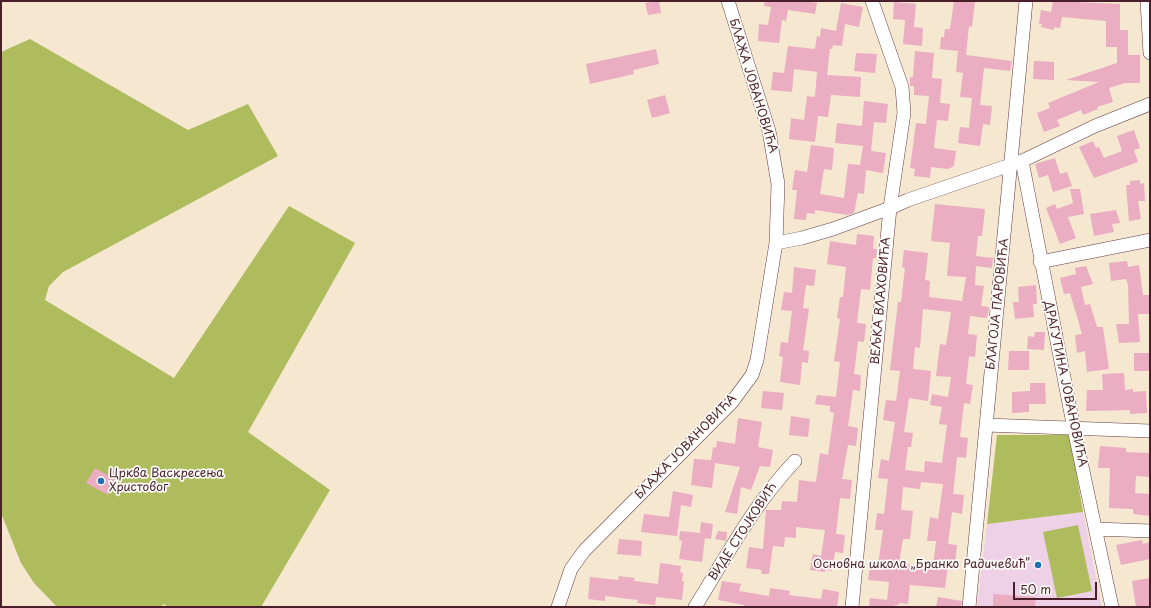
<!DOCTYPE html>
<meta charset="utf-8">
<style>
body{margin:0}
#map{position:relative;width:1151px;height:608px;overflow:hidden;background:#f5e7d0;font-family:"Playpen Sans",sans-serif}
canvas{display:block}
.frame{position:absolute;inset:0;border:2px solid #4a1f2b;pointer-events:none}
.scale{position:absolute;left:1013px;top:582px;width:84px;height:18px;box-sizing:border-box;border:2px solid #4a1f2b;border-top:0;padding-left:5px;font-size:12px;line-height:14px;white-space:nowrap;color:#4a1f2b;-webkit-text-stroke:3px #fdfcf7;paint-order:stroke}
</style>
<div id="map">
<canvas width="1151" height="608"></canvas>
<div class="frame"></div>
<div class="scale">50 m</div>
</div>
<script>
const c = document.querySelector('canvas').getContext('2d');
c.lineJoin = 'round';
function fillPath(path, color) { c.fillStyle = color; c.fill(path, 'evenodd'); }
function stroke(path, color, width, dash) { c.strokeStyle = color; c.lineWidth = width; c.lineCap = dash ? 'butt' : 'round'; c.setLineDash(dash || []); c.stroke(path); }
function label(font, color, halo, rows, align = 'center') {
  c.font = font + ' "Playpen Sans",sans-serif'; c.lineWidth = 3.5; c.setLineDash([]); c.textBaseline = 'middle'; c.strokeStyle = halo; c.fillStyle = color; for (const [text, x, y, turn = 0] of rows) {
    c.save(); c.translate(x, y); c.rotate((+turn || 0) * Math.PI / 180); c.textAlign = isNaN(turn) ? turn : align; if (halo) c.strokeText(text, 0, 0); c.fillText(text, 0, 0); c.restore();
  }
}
fillPath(new Path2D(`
 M 1083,512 L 1102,607 L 977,607 L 987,524 Z`), '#eed0e7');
fillPath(new Path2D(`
 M 30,39 L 188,130 L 248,104 L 278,156 L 63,272 L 49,286 L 45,300 L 174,378 L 289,206 L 355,243 L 248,432 L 330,490 L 261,607 L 169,607 L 163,604 L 162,607 L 57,607 L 34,583 L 21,563 L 1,513 L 1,52 Z
 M 997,435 L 1070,435 L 1083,512 L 987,524 Z
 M 1078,525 L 1092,591 L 1057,598 L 1043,532 Z`), '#aebc5e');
fillPath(new Path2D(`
 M 659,1 L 661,13 L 648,15 L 645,3 Z
 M 765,1 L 805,1 L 817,3 L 815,14 L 788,10 L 786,21 L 782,20 L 779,43 L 758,41 L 759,24 L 768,25 L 771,7 L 764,6 Z
 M 954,1 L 975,1 L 972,27 L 969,26 L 966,55 L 1012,61 L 1010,71 L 984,68 L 980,105 L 992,106 L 990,125 L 983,124 L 980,146 L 958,143 L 960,127 L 969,128 L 972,98 L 960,97 L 963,73 L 956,72 L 958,51 L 940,49 L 941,37 L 944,37 L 945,29 L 950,29 Z
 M 1053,1 L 1120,4 L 1120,30 L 1128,30 L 1128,55 L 1140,55 L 1140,83 L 1125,83 L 1109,88 L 1113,102 L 1097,107 L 1098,109 L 1083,115 L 1081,110 L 1057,120 L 1060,126 L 1044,132 L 1037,113 L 1050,108 L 1048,103 L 1099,82 L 1066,80 L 1117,63 L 1117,47 L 1106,47 L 1106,21 L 1062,17 L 1060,28 L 1054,27 L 1054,30 L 1041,27 L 1042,24 L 1039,24 L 1041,10 L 1051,12 Z
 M 894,2 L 916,4 L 914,27 L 923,28 L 922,46 L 903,44 L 905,20 L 893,19 Z
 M 841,3 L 863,7 L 859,27 L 845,24 L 842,46 L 833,45 L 832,49 L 830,49 L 827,75 L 861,77 L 860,97 L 831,95 L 828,117 L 818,116 L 815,142 L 789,139 L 791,118 L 804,120 L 807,96 L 815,97 L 817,72 L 794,69 L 792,92 L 771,90 L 773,72 L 784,73 L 788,46 L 815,49 L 817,36 L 820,37 L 821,28 L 836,31 Z
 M 656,49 L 659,64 L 633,70 L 634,74 L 590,84 L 586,64 Z
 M 915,51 L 934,53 L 932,78 L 942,79 L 940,103 L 950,104 L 948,121 L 937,120 L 934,148 L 956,151 L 954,166 L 948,169 L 931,167 L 930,178 L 914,176 L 915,169 L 910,168 L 916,123 L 926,124 L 929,96 L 914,95 L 914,86 L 910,86 L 910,77 L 913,77 Z
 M 856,53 L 877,54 L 875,73 L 854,71 Z
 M 1034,61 L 1054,62 L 1054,80 L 1033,79 Z
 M 665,95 L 670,113 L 652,118 L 647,100 Z
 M 864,101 L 888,104 L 886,123 L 874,122 L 871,151 L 886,153 L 883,173 L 866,170 L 864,194 L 858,193 L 854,213 L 848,215 L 815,210 L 815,214 L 807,213 L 806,220 L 794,219 L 797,190 L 792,190 L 795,170 L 807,172 L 811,145 L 834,148 L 832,170 L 824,169 L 820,194 L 844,198 L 848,164 L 860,165 L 863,146 L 835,143 L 837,123 L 862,126 Z
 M 1134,130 L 1140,148 L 1134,150 L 1138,162 L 1094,178 L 1079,147 L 1093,141 L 1096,148 L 1099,147 L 1104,158 L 1122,151 L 1117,136 Z
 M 1055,158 L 1060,174 L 1067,172 L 1072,186 L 1053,192 L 1048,175 L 1039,178 L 1035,164 Z
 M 1140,180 L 1140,184 L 1144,183 L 1145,201 L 1138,201 L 1141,219 L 1129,221 L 1126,185 L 1130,185 L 1130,181 Z
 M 1070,189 L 1080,189 L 1084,214 L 1068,217 L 1076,238 L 1060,244 L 1046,208 L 1055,204 L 1057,209 L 1073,203 Z
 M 935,204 L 985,209 L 982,236 L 978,236 L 976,256 L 993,258 L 992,268 L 976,266 L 975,285 L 984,286 L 981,306 L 989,307 L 987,318 L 970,316 L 968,334 L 977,335 L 975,357 L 969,356 L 966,384 L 973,385 L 970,404 L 964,403 L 960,437 L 968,438 L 966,458 L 957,457 L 953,494 L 964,495 L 962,514 L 952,512 L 948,544 L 957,545 L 955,565 L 948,564 L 945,588 L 910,585 L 908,604 L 899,603 L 899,605 L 895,605 L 895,607 L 869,607 L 870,598 L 887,600 L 889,582 L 868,580 L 870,565 L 878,565 L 883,530 L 875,530 L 877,513 L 884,514 L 888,479 L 878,478 L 881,459 L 889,461 L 895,422 L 883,420 L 886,400 L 896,401 L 900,371 L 890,370 L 898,302 L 901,302 L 905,268 L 902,267 L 904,250 L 928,253 L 925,280 L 930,281 L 929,297 L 962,301 L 966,277 L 947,276 L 950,243 L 931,241 ZM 923,309 L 951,312 L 946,345 L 940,344 L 936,376 L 951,377 L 948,397 L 932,394 L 930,405 L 942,407 L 939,424 L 947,425 L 942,463 L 925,461 L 924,472 L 905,470 L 908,447 L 911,447 L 913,433 L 904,432 L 909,398 L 928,401 L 931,371 L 913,369 L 915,347 L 920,348 ZM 921,482 L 943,484 L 938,519 L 930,517 L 927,541 L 936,541 L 933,568 L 899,563 L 903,539 L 910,539 L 913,511 L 901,510 L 903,487 L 920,489 Z
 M 1116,210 L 1120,223 L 1112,224 L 1114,232 L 1094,236 L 1090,214 Z
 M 857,234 L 874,236 L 873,249 L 877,249 L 876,258 L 873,258 L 870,290 L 861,289 L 857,323 L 866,324 L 864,342 L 858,341 L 854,374 L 861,375 L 860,391 L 853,390 L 848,426 L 858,428 L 856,446 L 848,445 L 842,479 L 852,480 L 850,499 L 840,498 L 836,534 L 845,535 L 843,553 L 835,552 L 832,571 L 825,570 L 825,572 L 810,570 L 813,554 L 821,556 L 825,530 L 796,527 L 796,538 L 785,537 L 784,547 L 773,546 L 769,574 L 761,574 L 762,570 L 746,568 L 749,547 L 763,549 L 766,510 L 781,510 L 782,501 L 797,502 L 799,480 L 816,482 L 820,453 L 828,455 L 834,413 L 830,412 L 830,406 L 815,404 L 817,395 L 836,397 L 840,362 L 834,361 L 840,319 L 837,318 L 840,297 L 843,297 L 846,267 L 827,264 L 830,241 L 856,245 Z
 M 1127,261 L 1128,267 L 1139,265 L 1143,295 L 1149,295 L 1149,314 L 1138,314 L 1140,342 L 1119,343 L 1116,324 L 1129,324 L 1128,285 L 1126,279 L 1111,281 L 1109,263 Z
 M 1086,266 L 1093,284 L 1081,287 L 1085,305 L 1090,304 L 1097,327 L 1103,327 L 1109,369 L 1087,372 L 1085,351 L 1077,353 L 1075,335 L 1082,334 L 1070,293 L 1064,294 L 1060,278 L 1076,274 L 1075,268 Z
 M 794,267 L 816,270 L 814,286 L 806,285 L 803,308 L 809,309 L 803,350 L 809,351 L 808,363 L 802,362 L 800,385 L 780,382 L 783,357 L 779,356 L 781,342 L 788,343 L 792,311 L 781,310 L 784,292 L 792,293 Z
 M 1036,285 L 1037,304 L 1033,304 L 1034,317 L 1015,319 L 1013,302 L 1019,302 L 1018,287 Z
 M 1035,332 L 1045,332 L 1044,350 L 1027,349 L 1028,336 L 1034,337 Z
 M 1009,351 L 1029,351 L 1029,370 L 1008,370 Z
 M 1134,353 L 1150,353 L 1150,371 L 1134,371 Z
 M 1124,373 L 1125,390 L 1133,389 L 1133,392 L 1146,391 L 1147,413 L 1130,414 L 1130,410 L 1086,411 L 1087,390 L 1103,390 L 1102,374 Z
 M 1030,383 L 1045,383 L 1046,404 L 1029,404 L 1029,412 L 1012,413 L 1012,392 L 1030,391 Z
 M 763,391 L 784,393 L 782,410 L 761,408 Z
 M 791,416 L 810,419 L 808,437 L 789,435 Z
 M 738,418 L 762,422 L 758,447 L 773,450 L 770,467 L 760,466 L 751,490 L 741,487 L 737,514 L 725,512 L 740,467 L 715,463 L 712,488 L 691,485 L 694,459 L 711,460 L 713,447 L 716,448 L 717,441 L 735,444 Z
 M 1100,446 L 1126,448 L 1126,452 L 1150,453 L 1150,477 L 1136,476 L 1135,493 L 1150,494 L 1150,516 L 1133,514 L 1133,509 L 1109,508 L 1110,468 L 1098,468 Z
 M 95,468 L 116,480 L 108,495 L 86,483 Z
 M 673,491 L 693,495 L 691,507 L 681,505 L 677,536 L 641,532 L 644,514 L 669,517 Z
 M 701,522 L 713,524 L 711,539 L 705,538 L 702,562 L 679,559 L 682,541 L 679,540 L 680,531 L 700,533 Z
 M 718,531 L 727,532 L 726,541 L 715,539 Z
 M 619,539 L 642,541 L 641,556 L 617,554 Z
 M 1142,540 L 1143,544 L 1150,542 L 1150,559 L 1121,565 L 1116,545 Z
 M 660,563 L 681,566 L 680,572 L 683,573 L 682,581 L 684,581 L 682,600 L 656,597 L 655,605 L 637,603 L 638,600 L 605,596 L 605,601 L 588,599 L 590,577 L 618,580 L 619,576 L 635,578 L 634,581 L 658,584 Z
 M 1150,578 L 1150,607 L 1136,607 L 1132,581 Z
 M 722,581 L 741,584 L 739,591 L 769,596 L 770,588 L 790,591 L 789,595 L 821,599 L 823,589 L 839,592 L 837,607 L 744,607 L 744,605 L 718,600 Z
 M 993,594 L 1036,597 L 1035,607 L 993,607 Z
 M 938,597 L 962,601 L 961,607 L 936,607 Z`), '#eaadc2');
const street = new Path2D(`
 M 1147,1 L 1150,53
 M 1022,161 L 1074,429 L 1112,607
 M 776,243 L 802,238 L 833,229 L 890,208 L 908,200 L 1022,161 L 1095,126 L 1150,104
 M 1040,262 L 1150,240
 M 986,425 L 1150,431
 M 1096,529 L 1150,531
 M 558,607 L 571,569 L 584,551 L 732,402 L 752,375 L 757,360 L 776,243 L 778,184 L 769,131 L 728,1
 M 695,607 C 726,557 754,504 795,461
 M 852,607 L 890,208 L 904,113 L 902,87 L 872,1
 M 969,607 L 1026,1`);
stroke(street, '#643d44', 14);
stroke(street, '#fff', 13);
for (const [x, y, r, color] of [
 [101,481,4,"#1f6fb2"],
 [1038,565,4,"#1f6fb2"]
]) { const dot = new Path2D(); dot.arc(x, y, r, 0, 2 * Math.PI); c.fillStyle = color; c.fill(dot); stroke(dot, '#fdfcf7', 1.5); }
label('12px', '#4a1f2b', '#fdfcf7', [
 ["БЛАЖА ЈОВАНОВИЋА",753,86,73],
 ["ВЕЉКА ВЛАХОВИЋА",881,301,-85],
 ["БЛАГОЈА ПАРОВИЋА",998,304,-84],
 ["ДРАГУТИНА ЈОВАНОВИЋА",1065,384,78],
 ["БЛАЖА ЈОВАНОВИЋА",686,447,-46],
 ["ВИДЕ СТОЈКОВИЋ",743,532,-57]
]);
label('12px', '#4a1f2b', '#fdfcf7', [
 ["Црква Васкресења",109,474],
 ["Христовог",109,488],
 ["Основна школа „Бранко Радичевић”",1030,565,"right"]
], 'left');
</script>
